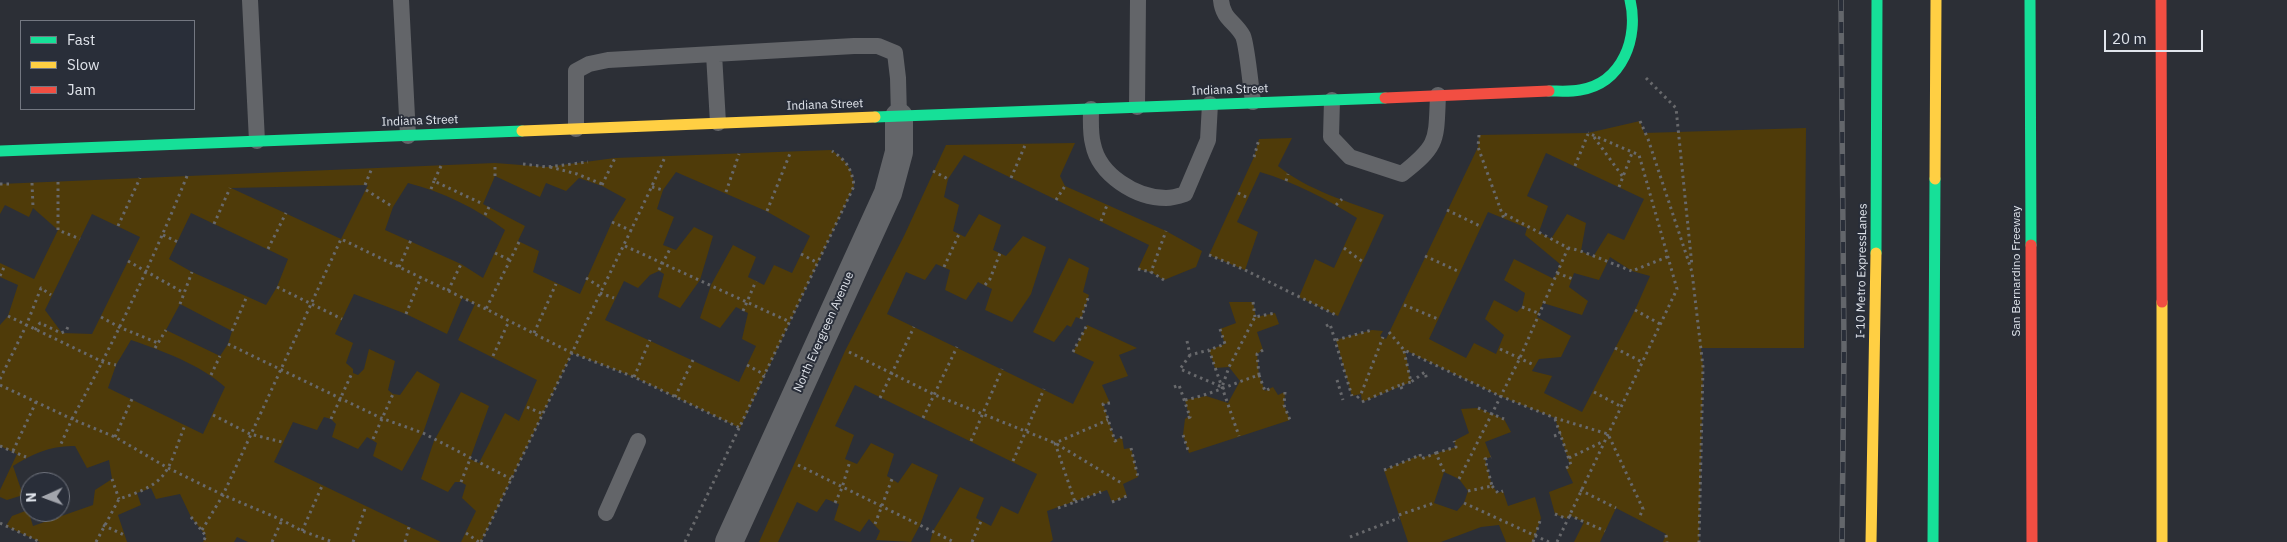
<!DOCTYPE html>
<style>
body{margin:0}
#map{position:relative;width:2287px;height:542px;overflow:hidden;background:#2c2f36;font-family:"IBM Plex Sans",sans-serif}
canvas{display:block}
.legend{position:absolute;left:20px;top:20px;width:175px;height:90px;box-sizing:border-box;background:#292e39;border:1px solid #737781;margin:0;padding:6px 9px;list-style:none;font-size:15px;color:#e1e5ec}
.legend li{display:flex;align-items:center;gap:10px;height:25px}
.legend b{width:25px;border:1px solid #737781}
.north{position:absolute;left:20px;top:472px;width:50px;height:50px;box-sizing:border-box;background:#292e39;border:1px solid #737781;border-radius:50%;rotate:268deg;font-size:14px;font-weight:700;line-height:20px;text-align:center;color:#e1e5ec}
.north::after{content:'';display:block;margin:auto;width:18px;height:22px;background:#a2a5ac;clip-path:polygon(50% 0,100% 100%,50% 72%,0 100%)}
.scale{position:absolute;left:2104px;top:30px;width:99px;height:22px;box-sizing:border-box;border:2px solid #e1e5ec;border-top:0;padding-left:6px;font-size:15px;line-height:18px;white-space:nowrap;color:#e1e5ec;-webkit-text-stroke:4px #292e39;paint-order:stroke}
</style>
<div id="map">
<canvas width="2287" height="542"></canvas>
<ul class="legend">
<li><b style="height:6px;background:#16e098"></b>Fast</li>
<li><b style="height:6px;background:#ffcf43"></b>Slow</li>
<li><b style="height:6px;background:#f24e42"></b>Jam</li>
</ul>
<div class="north">N</div>
<div class="scale">20 m</div>
</div>
<script>
const c = document.querySelector('canvas').getContext('2d');
c.lineJoin = 'round';
function fillPath(path, color) { c.fillStyle = color; c.fill(path, 'evenodd'); }
function stroke(path, color, width, dash) { c.strokeStyle = color; c.lineWidth = width; c.lineCap = dash ? 'butt' : 'round'; c.setLineDash(dash || []); c.stroke(path); }
function label(font, color, halo, rows, align = 'center') {
  c.font = font + ' "IBM Plex Sans",sans-serif'; c.lineWidth = 4; c.setLineDash([]); c.textBaseline = 'middle'; c.strokeStyle = halo; c.fillStyle = color; for (const [text, x, y, turn = 0] of rows) {
    c.save(); c.translate(x, y); c.rotate((+turn || 0) * Math.PI / 180); c.textAlign = isNaN(turn) ? turn : align; if (halo) c.strokeText(text, 0, 0); c.fillText(text, 0, 0); c.restore();
  }
}
fillPath(new Path2D(`
 M 1640,121 L 1644,133 L 1806,128 L 1804,348 L 1701,348 L 1703,367 L 1699,542 L 1663,542 L 1666,534 L 1616,508 L 1600,542 L 1574,542 L 1584,522 L 1569,515 L 1567,519 L 1555,514 L 1549,492 L 1573,483 L 1566,468 L 1570,465 L 1555,418 L 1500,396 L 1405,350 L 1411,382 L 1362,402 L 1361,394 L 1352,396 L 1336,340 L 1372,330 L 1383,331 L 1380,336 L 1386,339 L 1478,147 L 1479,135 L 1588,133 ZM 1546,153 L 1644,199 L 1624,240 L 1608,233 L 1593,257 L 1581,251 L 1586,223 L 1567,214 L 1551,239 L 1539,232 L 1548,206 L 1527,196 ZM 1488,212 L 1527,228 L 1525,235 L 1560,264 L 1554,279 L 1514,259 L 1504,280 L 1525,293 L 1522,307 L 1517,312 L 1494,300 L 1485,319 L 1504,335 L 1496,354 L 1474,343 L 1466,358 L 1429,339 ZM 1610,257 L 1632,271 L 1650,276 L 1635,310 L 1582,412 L 1544,393 L 1552,376 L 1532,371 L 1539,359 L 1561,357 L 1571,336 L 1537,317 L 1543,303 L 1582,315 L 1588,301 L 1569,287 L 1574,273 L 1599,280 Z
 M 1292,138 L 1278,166 C 1307,190 1349,202 1384,215 L 1338,316 L 1299,297 L 1315,259 L 1334,268 L 1357,218 C 1327,199 1294,182 1260,172 L 1237,222 L 1258,232 L 1245,270 L 1209,255 L 1254,157 L 1259,139 Z
 M 1075,143 L 1060,176 L 1065,186 L 1166,231 L 1202,251 L 1196,267 L 1164,280 L 1151,272 L 1138,269 L 1149,245 L 964,155 L 948,179 L 944,197 L 959,205 L 953,231 L 965,237 L 979,214 L 1001,225 L 993,250 L 1006,256 L 1023,236 L 1046,247 L 1031,294 L 1012,322 L 985,310 L 992,289 L 978,282 L 966,300 L 945,290 L 950,270 L 936,264 L 925,280 L 906,272 L 887,314 L 1073,404 L 1094,362 L 1073,352 L 1087,325 L 1137,348 L 1119,355 L 1128,376 L 1102,385 L 1110,403 L 1103,404 L 1115,440 L 1122,437 L 1124,449 L 1131,448 L 1138,477 L 1123,484 L 1127,496 L 1112,502 L 1107,490 L 1047,511 L 1053,540 L 1050,542 L 930,542 L 933,531 L 960,487 L 984,498 L 976,518 L 991,526 L 1001,506 L 1018,514 L 1037,474 L 855,385 L 835,426 L 854,435 L 845,459 L 857,464 L 871,443 L 894,454 L 887,476 L 898,483 L 912,463 L 938,475 L 920,525 L 911,542 L 876,540 L 880,531 L 869,519 L 860,532 L 834,520 L 839,504 L 826,499 L 817,512 L 797,502 L 778,542 L 759,542 L 845,351 L 904,236 L 946,145 Z
 M 831,150 C 846,160 852,168 854,186 L 740,428 L 634,377 L 572,353 L 481,542 L 461,542 L 476,511 L 462,498 L 466,485 L 461,482 L 455,482 L 448,492 L 421,479 L 434,441 L 461,392 L 489,406 L 470,459 L 479,463 L 505,413 L 519,421 L 537,380 L 458,340 L 475,304 L 462,298 L 447,334 L 406,314 L 354,294 L 335,334 L 353,343 L 346,363 L 353,369 L 353,373 L 358,375 L 364,369 L 369,349 L 395,361 L 388,390 L 393,394 L 400,395 L 417,371 L 440,384 L 423,433 L 402,471 L 373,456 L 377,443 L 367,437 L 358,449 L 332,437 L 336,424 L 331,419 L 324,417 L 317,430 L 293,422 L 274,462 L 441,542 L 248,542 L 237,537 L 234,542 L 203,542 L 206,536 L 191,517 L 180,494 L 156,499 L 151,488 L 137,493 L 141,505 L 118,515 L 127,542 L 40,542 L 6,526 L 12,516 L 28,510 L 33,526 L 93,505 L 95,490 L 112,479 L 109,460 L 87,468 L 75,446 C 53,445 31,454 13,466 L 23,495 L 7,500 L 0,497 L 0,490 L 17,454 L 0,446 L 0,325 L 8,316 L 18,285 L 0,277 L 0,263 L 34,279 L 58,230 L 33,208 L 29,217 L 5,205 L 0,214 L 0,184 L 495,163 L 547,167 L 615,158 ZM 676,172 L 766,211 L 810,236 L 792,273 L 774,265 L 764,285 L 748,277 L 756,257 L 733,245 L 711,285 L 700,318 L 720,328 L 736,307 L 748,313 L 742,339 L 756,346 L 739,382 L 605,320 L 624,281 L 638,288 L 650,275 L 659,271 L 664,274 L 658,297 L 680,308 L 700,280 L 713,236 L 694,227 L 676,250 L 663,245 L 674,217 L 657,209 L 663,190 ZM 495,176 L 540,197 L 546,183 L 566,191 L 579,178 L 602,186 L 626,199 L 612,222 L 580,294 L 533,272 L 539,251 L 518,241 L 525,226 L 483,204 ZM 408,183 C 443,192 476,208 505,230 L 483,278 L 461,264 L 385,230 L 393,207 ZM 368,185 L 341,239 L 231,188 ZM 191,213 L 288,259 L 277,287 L 266,305 L 192,272 L 169,259 ZM 92,214 L 140,237 L 92,334 L 62,333 L 45,310 ZM 180,304 L 232,331 L 228,344 L 220,356 L 166,330 ZM 131,340 C 163,351 199,364 225,387 L 203,434 L 108,388 L 116,365 Z
 M 1069,258 L 1089,268 L 1083,292 L 1089,295 L 1081,319 L 1076,317 L 1071,327 L 1067,325 L 1054,342 L 1033,332 Z
 M 1229,302 L 1253,302 L 1256,317 L 1275,313 L 1279,324 L 1257,332 L 1263,350 L 1257,354 L 1259,375 L 1265,391 L 1273,387 L 1278,395 L 1285,392 L 1284,405 L 1290,420 L 1189,453 L 1183,435 L 1185,419 L 1189,416 L 1185,400 L 1206,396 L 1228,403 L 1240,381 L 1229,367 L 1215,368 L 1209,350 L 1225,344 L 1220,329 L 1236,323 Z
 M 1478,408 L 1504,419 L 1511,432 L 1485,442 L 1491,457 L 1485,459 L 1492,486 L 1498,493 L 1503,491 L 1508,506 L 1535,497 L 1541,518 L 1533,542 L 1506,542 L 1499,525 L 1481,527 L 1441,542 L 1408,542 L 1384,470 L 1420,455 L 1421,458 L 1456,447 L 1454,441 L 1469,433 L 1461,409 ZM 1444,472 L 1459,479 L 1468,491 L 1464,503 L 1457,511 L 1434,503 Z`), '#4f3b09');
stroke(new Path2D(`
 M 1646,78 L 1676,108 L 1692,266
 M 1640,121 L 1648,139 L 1692,272 L 1703,367 L 1699,542
 M 1479,135 L 1478,147 L 1504,219
 M 1594,137 L 1623,177
 M 1254,157 L 1259,139
 M 523,164 L 547,167 L 588,162
 M 441,166 L 434,181 L 483,204
 M 1575,166 L 1588,134
 M 550,167 L 577,174 L 602,184
 M 933,171 L 948,179
 M 187,176 C 153,260 115,340 72,419 L 115,437 L 168,468 L 223,495 L 282,520 L 302,531 L 333,542
 M 495,176 L 495,163
 M 1011,178 L 1026,143
 M 1286,181 L 1288,174
 M 58,182 L 58,230 L 80,239
 M 32,183 L 33,207
 M 0,184 L 12,184
 M 365,185 L 372,168
 M 602,185 L 615,158
 M 652,187 L 663,190
 M 1619,187 L 1632,153
 M 431,189 L 434,181
 M 366,190 L 393,207
 M 726,192 L 739,154
 M 1238,193 L 1248,198
 M 1056,200 L 1065,186
 M 1336,205 L 1342,199
 M 1447,210 L 1482,227
 M 767,211 L 791,151
 M 485,215 L 489,207
 M 1101,221 L 1107,205
 M 612,222 L 632,231
 M 214,224 L 230,188
 M 118,226 L 140,178
 M 163,235 L 178,242
 M 519,242 L 486,309 L 572,353 C 602,287 636,223 665,157
 M 625,246 L 790,322
 M 1344,248 L 1363,262
 M 1568,248 C 1577,248 1620,267 1632,271 L 1667,257
 M 268,249 L 286,213
 M 495,253 L 510,260
 M 801,254 L 818,263
 M 1209,255 L 1245,270 L 1338,316
 M 1425,256 L 1460,272
 M 128,261 L 184,293
 M 399,267 L 411,240
 M 944,267 L 959,234
 M 1138,269 L 1151,272
 M 659,270 L 670,249
 M 1557,273 L 1573,279
 M 0,276 L 5,265
 M 586,278 L 602,288
 M 1164,280 L 1151,272 L 1166,231
 M 985,285 L 990,279 L 1000,253
 M 277,287 L 342,319
 M 448,291 L 461,264
 M 600,293 L 614,298
 M 1253,302 L 1255,317
 M 180,304 L 192,272
 M 1404,305 L 1438,319
 M 1522,307 L 1538,313
 M 1635,310 L 1660,324
 M 743,311 L 756,281
 M 406,314 L 421,277
 M 8,316 L 103,362 L 116,365
 M 101,317 L 119,327 L 158,343
 M 1081,319 L 1089,295
 M 1326,326 L 1330,324 L 1352,396
 M 1220,329 L 1225,344 L 1209,350 L 1239,436
 M 35,330 L 40,323 L 61,333 L 66,331 L 68,327
 M 232,331 L 247,296
 M 1389,332 L 1404,350 L 1500,396 L 1555,418 L 1608,434 L 1643,509 L 1639,518
 M 534,333 L 556,284
 M 1336,340 L 1372,330
 M 1187,341 L 1190,355 L 1209,350
 M 228,344 L 381,418 L 423,433 L 511,479
 M 155,348 L 166,330
 M 1615,348 L 1642,362
 M 1500,349 L 1534,365
 M 1404,351 L 1411,382 L 1425,372 L 1427,381
 M 849,352 L 935,395 L 1055,443 L 1123,484
 M 1073,352 L 1087,325
 M 1190,355 L 1180,369 L 1222,387 L 1229,367 L 1255,317 L 1275,313
 M 493,356 L 509,321
 M 747,365 L 765,375
 M 211,375 L 220,356
 M 1259,375 L 1265,391 L 1273,387
 M 634,377 L 650,340
 M 0,379 L 26,326 L 41,288 L 51,295
 M 1337,380 L 1343,400
 M 0,385 L 72,419 L 60,446
 M 1174,387 L 1179,385 L 1190,417 L 1185,419
 M 1402,389 L 1400,385 L 1411,382
 M 1285,392 L 1284,405 L 1290,420
 M 1594,392 L 1620,406
 M 675,397 L 693,360
 M 880,398 L 914,327
 M 1357,398 L 1361,394 L 1383,337
 M 1185,400 C 1210,395 1234,383 1259,375 L 1257,354 L 1263,350
 M 1362,402 L 1400,385
 M 1110,403 L 1103,404 L 1115,441 L 1122,437
 M 527,407 L 543,414
 M 1478,408 L 1504,419
 M 213,415 L 250,434 L 282,442
 M 923,418 L 957,347
 M 331,419 L 352,373
 M 1555,419 L 1571,465 L 1566,468
 M 1183,435 L 1189,453
 M 1554,436 L 1561,434
 M 115,437 L 132,399
 M 373,439 L 393,394
 M 971,441 L 1002,369
 M 0,446 L 26,457
 M 1131,448 L 1138,477
 M 13,451 L 36,402
 M 1436,453 L 1456,447 L 1454,441
 M 1420,454 L 1421,459 L 1436,453 L 1444,472
 M 1569,458 L 1604,441
 M 1013,461 L 1044,389
 M 798,465 L 954,542
 M 1384,470 L 1420,455
 M 112,479 L 119,499
 M 1459,479 L 1519,360 L 1568,248 L 1503,213
 M 461,482 L 470,459
 M 1492,486 L 1498,493 L 1503,491
 M 1580,490 L 1616,508
 M 1468,491 L 1492,486 L 1485,459 L 1491,457
 M 1075,502 L 1101,492
 M 1112,502 L 1127,496
 M 835,503 L 842,488 L 850,461
 M 1464,503 L 1549,542
 M 1058,508 L 1075,502 L 1055,443 L 1108,420
 M 1555,514 L 1567,519
 M 1399,515 L 1434,503
 M 1569,515 L 1605,531
 M 191,517 L 206,536 L 203,542
 M 0,523 L 40,542
 M 875,524 L 892,479
 M 103,525 L 124,535
 M 202,530 L 223,495 L 341,239 L 486,309
 M 302,531 L 322,486
 M 466,533 L 479,542
 M 1666,535 L 1667,542
 M 1350,537 L 1399,518
 M 96,542 L 119,499 C 171,482 166,473 185,425
 M 272,542 L 282,520
 M 353,542 L 366,506
 M 405,542 L 409,527
 M 481,542 L 572,353 L 634,377 L 740,428
 M 685,542 L 854,186 C 852,169 846,160 832,151
 M 972,542 L 981,521
 M 1533,542 L 1541,518
 M 1557,542 L 1677,289 L 1639,155 L 1588,133`), '#68696c', 3, [2.5, 4]);
stroke(new Path2D(`
 M 250,0 L 257,141
 M 401,0 L 408,136
 M 1221,0 C 1223,20 1235,21 1243,36 C 1247,45 1251,89 1253,102
 M 714,54 L 718,123
 M 1332,100 L 1331,137 L 1350,157 L 1402,174 C 1439,145 1436,141 1438,95
 M 1137,107 L 1138,0
 M 1091,109 C 1091,120 1090,133 1093,144 C 1099,175 1136,198 1166,198 C 1172,198 1179,196 1185,194 L 1208,140 L 1210,104
 M 576,129 L 576,71 L 589,64 L 608,60 L 854,46 L 878,46 L 895,53 L 898,78 L 899,117
 M 606,513 L 638,441`), '#636569', 16);
stroke(new Path2D(`
 M 729,542 L 888,193 L 899,152 L 899,117`), '#636569', 28);
stroke(new Path2D(`
 M 2030,0 L 2031,245
 M 1549,91 C 1559,91 1570,92 1580,90 C 1623,83 1639,37 1630,0
 M 875,117 L 1385,98
 M 0,151 L 522,131
 M 1876,253 L 1877,0
 M 1933,542 L 1935,179`), '#16e098', 11);
stroke(new Path2D(`
 M 522,131 L 875,117
 M 1935,179 L 1936,0
 M 2162,302 L 2162,542
 M 1871,542 L 1876,253`), '#ffcf43', 11);
stroke(new Path2D(`
 M 2161,0 L 2162,302
 M 1385,98 L 1549,91
 M 2031,245 L 2032,542`), '#f24e42', 11);
const rail = new Path2D(`
 M 1841,0 L 1844,347 L 1842,542`);
stroke(rail, '#63666b', 5.5);
stroke(rail, '#292e39', 4, [11]);
label('12px', '#e1e5ec', '#292e39', [
 ["Indiana Street",1230,90,-2],
 ["Indiana Street",825,105,-2],
 ["Indiana Street",420,121,-2],
 ["I-10 Metro ExpressLanes",1862,271,-89],
 ["San Bernardino Freeway",2017,271,-90],
 ["North Evergreen Avenue",824,332,-66]
]);
</script>
